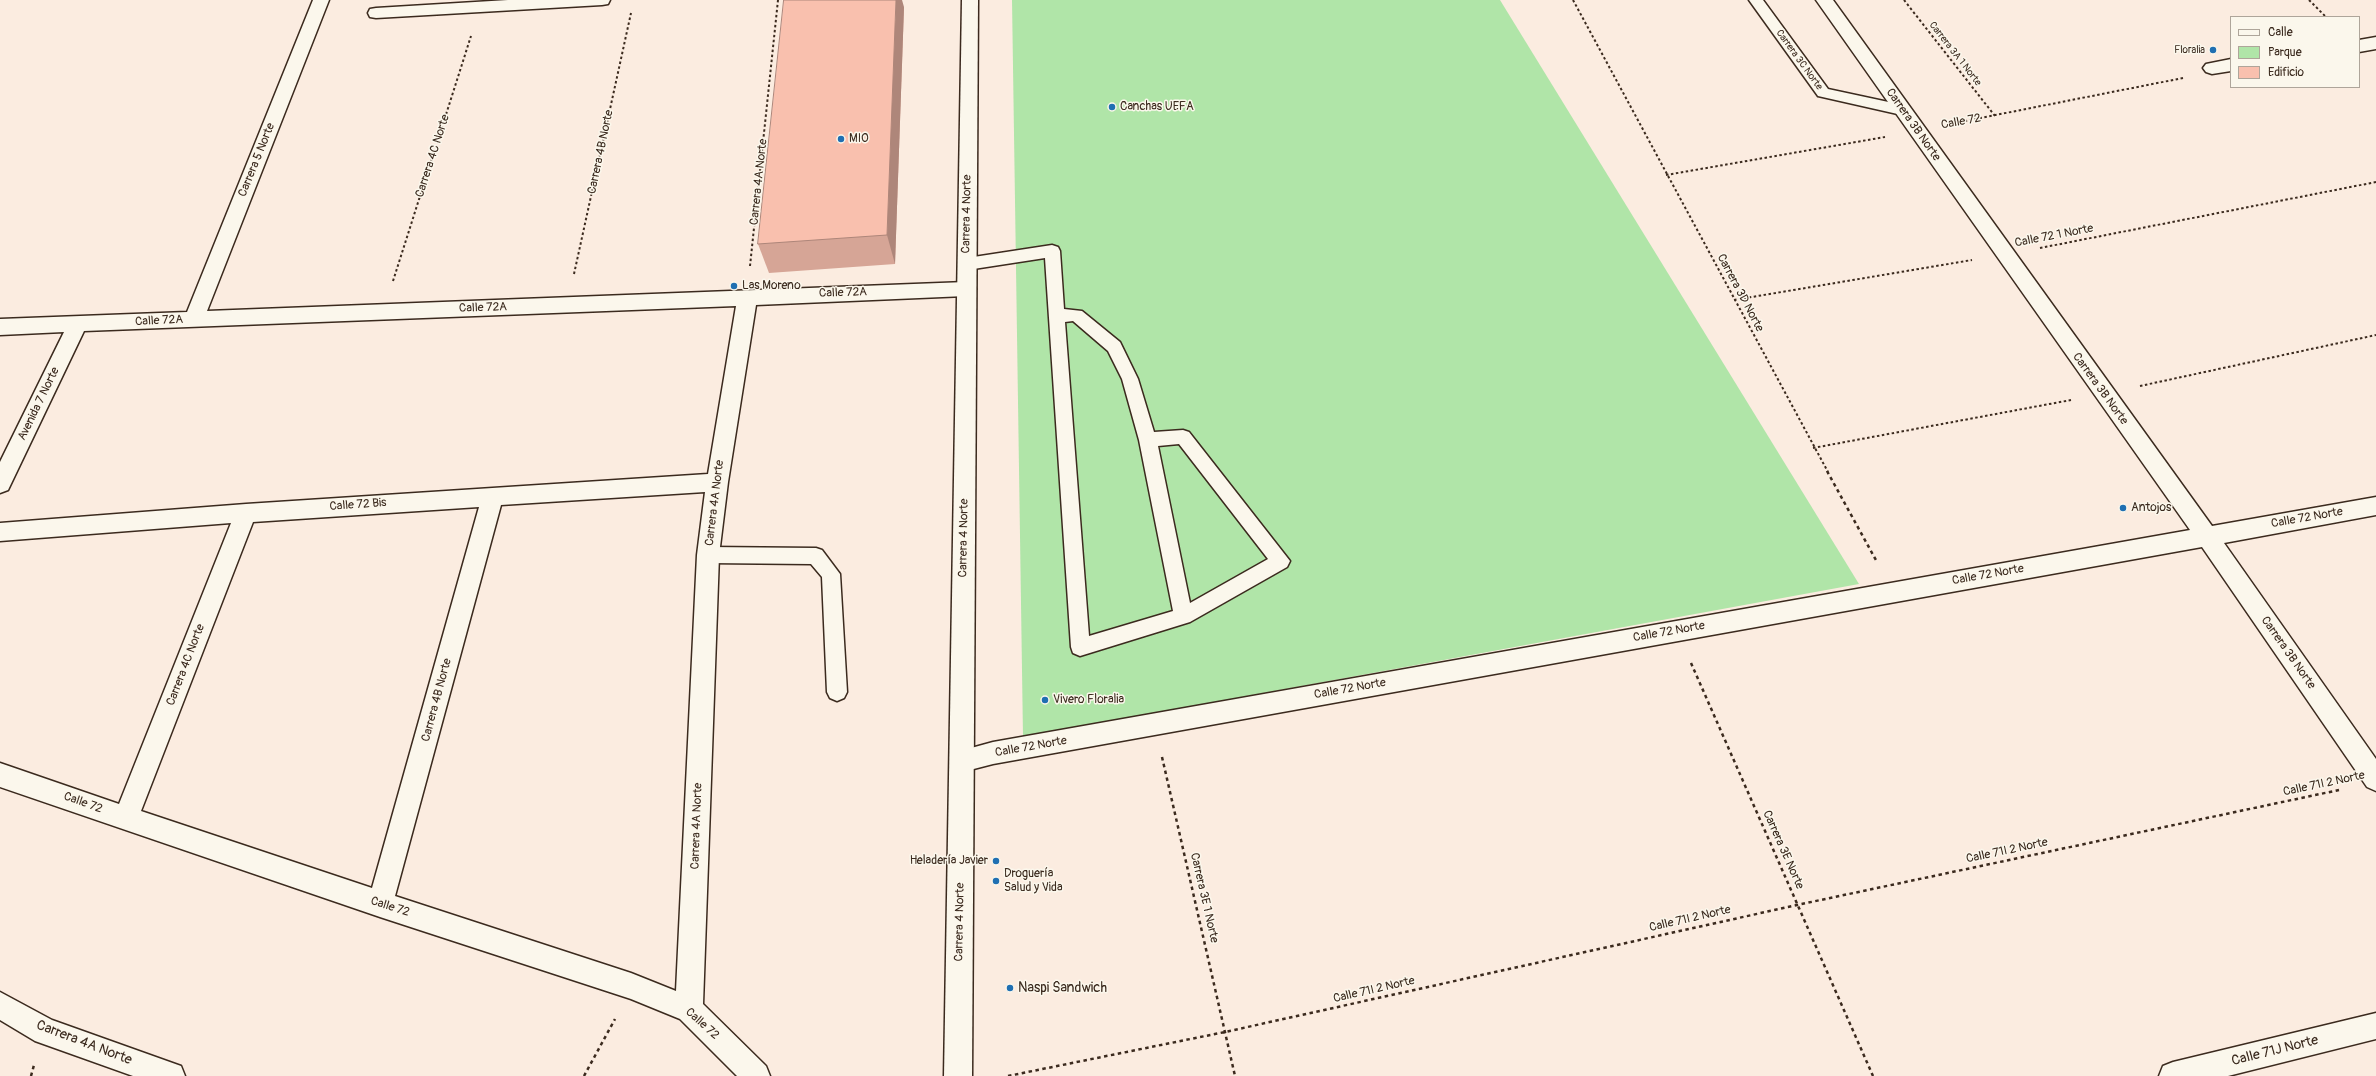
<!DOCTYPE html>
<meta charset="utf-8">
<style>
body{margin:0}
#map{position:relative;width:2376px;height:1076px;overflow:hidden;background:#fbece0;font-family:Pangolin,sans-serif}
canvas{display:block}
.legend{position:absolute;left:2230px;top:16px;width:130px;height:72px;box-sizing:border-box;background:#fbf7ec;border:1px solid #aea59a;margin:0;padding:5px 7px;list-style:none;font-size:12px;color:#3b2a1e}
.legend li{display:flex;align-items:center;gap:8px;height:20px}
.legend b{width:20px;border:1px solid #aea59a}
</style>
<div id="map">
<canvas width="2376" height="1076"></canvas>
<ul class="legend">
<li><b style="height:5px;background:#fbf7ec"></b>Calle</li>
<li><b style="height:11px;background:#b0e5a8"></b>Parque</li>
<li><b style="height:11px;background:#f9c0ae"></b>Edificio</li>
</ul>
</div>
<script>
const c = document.querySelector('canvas').getContext('2d');
c.lineJoin = 'round';
function fillPath(path, color) { c.fillStyle = color; c.fill(path, 'evenodd'); }
function stroke(path, color, width, dash) { c.strokeStyle = color; c.lineWidth = width; c.lineCap = dash ? 'butt' : 'round'; c.setLineDash(dash || []); c.stroke(path); }
function label(font, color, halo, rows, align = 'center') {
  c.font = font + ' Pangolin,sans-serif'; c.lineWidth = 3; c.setLineDash([]); c.textBaseline = 'middle'; c.strokeStyle = halo; c.fillStyle = color; for (const [text, x, y, turn = 0] of rows) {
    c.save(); c.translate(x, y); c.rotate((+turn || 0) * Math.PI / 180); c.textAlign = isNaN(turn) ? turn : align; if (halo) c.strokeText(text, 0, 0); c.fillText(text, 0, 0); c.restore();
  }
}
fillPath(new Path2D(`
 M 1012,0 L 1500,0 L 1859,584 L 1023,737 Z`), '#b0e5a8');
const service = new Path2D(`
 M 1749,0 L 1763,0 L 1828,89 L 1907,106 L 1909,110 L 1907,114 L 1902,115 L 1818,96 Z
 M 1052,245 L 1058,247 L 1060,251 L 1064,309 L 1082,311 L 1120,342 L 1138,379 L 1154,432 L 1183,430 L 1189,432 L 1290,561 L 1287,567 L 1190,622 L 1080,656 L 1073,653 L 1071,647 L 1045,258 L 967,270 L 961,268 L 959,264 L 961,260 L 967,258 ZM 1073,321 L 1108,351 L 1122,379 L 1139,440 L 1173,611 L 1089,636 L 1065,322 ZM 1179,444 L 1268,559 L 1190,603 L 1158,446 Z
 M 708,547 L 816,548 L 822,550 L 840,574 L 847,692 L 844,698 L 837,701 L 830,698 L 827,692 L 822,577 L 811,564 L 708,563 L 702,561 L 699,555 L 702,549 Z`);
const minor = new Path2D(`
 M 313,0 L 329,0 L 207,311 L 966,282 L 973,284 L 976,289 L 973,294 L 966,296 L 756,305 L 728,482 L 719,555 L 703,1004 L 766,1066 L 770,1076 L 737,1076 L 680,1019 L 631,999 L 380,917 L 0,787 L 0,763 L 119,804 L 231,523 L 0,541 L 0,523 L 246,504 L 708,474 L 736,306 L 84,331 L 8,490 L 0,493 L 0,462 L 64,332 L 0,335 L 0,319 L 187,312 ZM 705,492 L 697,555 L 676,991 L 631,973 L 395,896 L 501,505 ZM 479,507 L 372,888 L 141,811 L 253,522 Z
 M 508,0 L 610,0 L 608,4 L 602,5 L 376,18 L 370,17 L 368,13 L 370,9 L 376,8 Z
 M 1816,0 L 1833,0 L 2212,526 L 2376,497 L 2376,515 L 2224,543 L 2376,759 L 2376,791 L 2367,787 L 2202,547 L 993,764 L 962,772 L 953,769 L 950,761 L 953,753 L 993,742 L 2190,530 Z
 M 2376,37 L 2376,49 L 2359,52 L 2359,40 Z
 M 2231,59 L 2231,71 L 2212,74 L 2206,72 L 2203,68 L 2206,64 Z
 M 0,992 L 52,1020 L 181,1066 L 185,1076 L 133,1076 L 35,1041 L 0,1020 Z
 M 2376,1013 L 2376,1039 L 2228,1076 L 2159,1076 L 2163,1066 L 2173,1062 Z`);
const tertiary = new Path2D(`
 M 962,0 L 978,0 L 972,1076 L 944,1076 Z`);
stroke(service, '#3b2a1e', 3);
stroke(minor, '#3b2a1e', 3);
stroke(tertiary, '#3b2a1e', 3);
stroke(new Path2D(`
 M 1573,0 L 1828,472
 M 1904,0 L 1995,116
 M 2309,0 L 2326,17
 M 1950,124 L 2183,78
 M 1666,175 L 1885,137
 M 2040,248 L 2376,182
 M 750,266 L 778,0
 M 574,274 L 631,13
 M 393,281 L 471,36
 M 1734,300 L 1972,260
 M 2140,386 L 2376,335
 M 1813,448 L 2071,400`), '#3b2a1e', 2, [2.5, 2.5]);
stroke(new Path2D(`
 M 1827,471 L 1877,562
 M 1691,663 L 1873,1076
 M 1162,757 L 1235,1076
 M 31,1076 L 34,1065
 M 584,1076 L 615,1019
 M 1008,1076 L 1225,1032 L 1797,905 L 2339,790`), '#3b2a1e', 2.5, [3.5, 3.5]);
fillPath(service, '#fbf7ec');
fillPath(minor, '#fbf7ec');
fillPath(tertiary, '#fbf7ec');
fillPath(new Path2D(`
 M 904,7 L 895,264 L 769,273 L 758,244 Z`), '#d6a596');
fillPath(new Path2D(`
 M 896,0 L 902,0 L 904,7 L 895,264 L 887,235 Z`), '#ae867a');
const building = new Path2D(`
 M 784,0 L 896,0 L 887,235 L 758,244 Z`);
fillPath(building, '#f9c0ae');
stroke(building, '#ae867a', 1);
for (const [x, y, r, color] of [
 [2213,50,4,"#1f6fb2"],
 [1112,107,4,"#1f6fb2"],
 [841,139,4,"#1f6fb2"],
 [734,286,4,"#1f6fb2"],
 [2123,508,4,"#1f6fb2"],
 [1045,700,4,"#1f6fb2"],
 [996,861,4,"#1f6fb2"],
 [996,881,4,"#1f6fb2"],
 [1010,988,4,"#1f6fb2"]
]) { const dot = new Path2D(); dot.arc(x, y, r, 0, 2 * Math.PI); c.fillStyle = color; c.fill(dot); stroke(dot, '#fbf7ec', 1.5); }
label('10px', '#3b2a1e', '#fbf7ec', [
 ["Floralia",2205,50]
], 'right');
label('10px', '#3b2a1e', '#fbf7ec', [
 ["Carrera 3A 1 Norte",1955,54,52],
 ["Carrera 3C Norte",1799,60,54]
]);
label('12px', '#3b2a1e', '#fbf7ec', [
 ["Canchas UEFA",1120,107],
 ["MIO",849,139],
 ["Las Moreno",742,286],
 ["Antojos",2131,508],
 ["Vivero Floralia",1053,700],
 ["Heladería Javier",988,861,"right"],
 ["Droguería",1004,874],
 ["Salud y Vida",1004,888]
], 'left');
label('12px', '#3b2a1e', '#fbf7ec', [
 ["Calle 72",1961,122,-10],
 ["Carrera 3B Norte",1913,125,55],
 ["Carrera 4B Norte",601,152,-78],
 ["Carrera 4C Norte",433,156,-72],
 ["Carrera 5 Norte",257,160,-68],
 ["Carrera 4A Norte",759,182,-84],
 ["Carrera 4 Norte",967,214,-89],
 ["Calle 72 1 Norte",2054,236,-11],
 ["Calle 72A",843,293,-2],
 ["Carrera 3D Norte",1740,293,62],
 ["Calle 72A",483,308,-2],
 ["Calle 72A",159,321,-3],
 ["Carrera 3B Norte",2100,389,54],
 ["Avenida 7 Norte",39,404,-64],
 ["Carrera 4A Norte",715,503,-83],
 ["Calle 72 Bis",358,505,-4],
 ["Calle 72 Norte",2307,518,-10],
 ["Carrera 4 Norte",964,538,-89],
 ["Calle 72 Norte",1988,575,-10],
 ["Calle 72 Norte",1669,632,-10],
 ["Carrera 3B Norte",2288,653,55],
 ["Carrera 4C Norte",186,665,-69],
 ["Calle 72 Norte",1350,689,-10],
 ["Carrera 4B Norte",437,700,-75],
 ["Calle 72 Norte",1031,747,-10],
 ["Calle 71I 2 Norte",2324,784,-12],
 ["Calle 72",83,803,20],
 ["Carrera 4A Norte",697,826,-88],
 ["Carrera 3E Norte",1783,850,66],
 ["Calle 71I 2 Norte",2007,851,-12],
 ["Carrera 3E 1 Norte",1204,898,77],
 ["Calle 72",390,907,18],
 ["Calle 71I 2 Norte",1690,919,-13],
 ["Carrera 4 Norte",960,922,-89],
 ["Calle 71I 2 Norte",1374,990,-13],
 ["Calle 72",702,1024,42]
]);
label('14px', '#3b2a1e', '#fbf7ec', [
 ["Naspi Sandwich",1018,988]
], 'left');
label('14px', '#3b2a1e', '#fbf7ec', [
 ["Carrera 4A Norte",84,1043,21],
 ["Calle 71J Norte",2275,1051,-14]
]);
</script>
